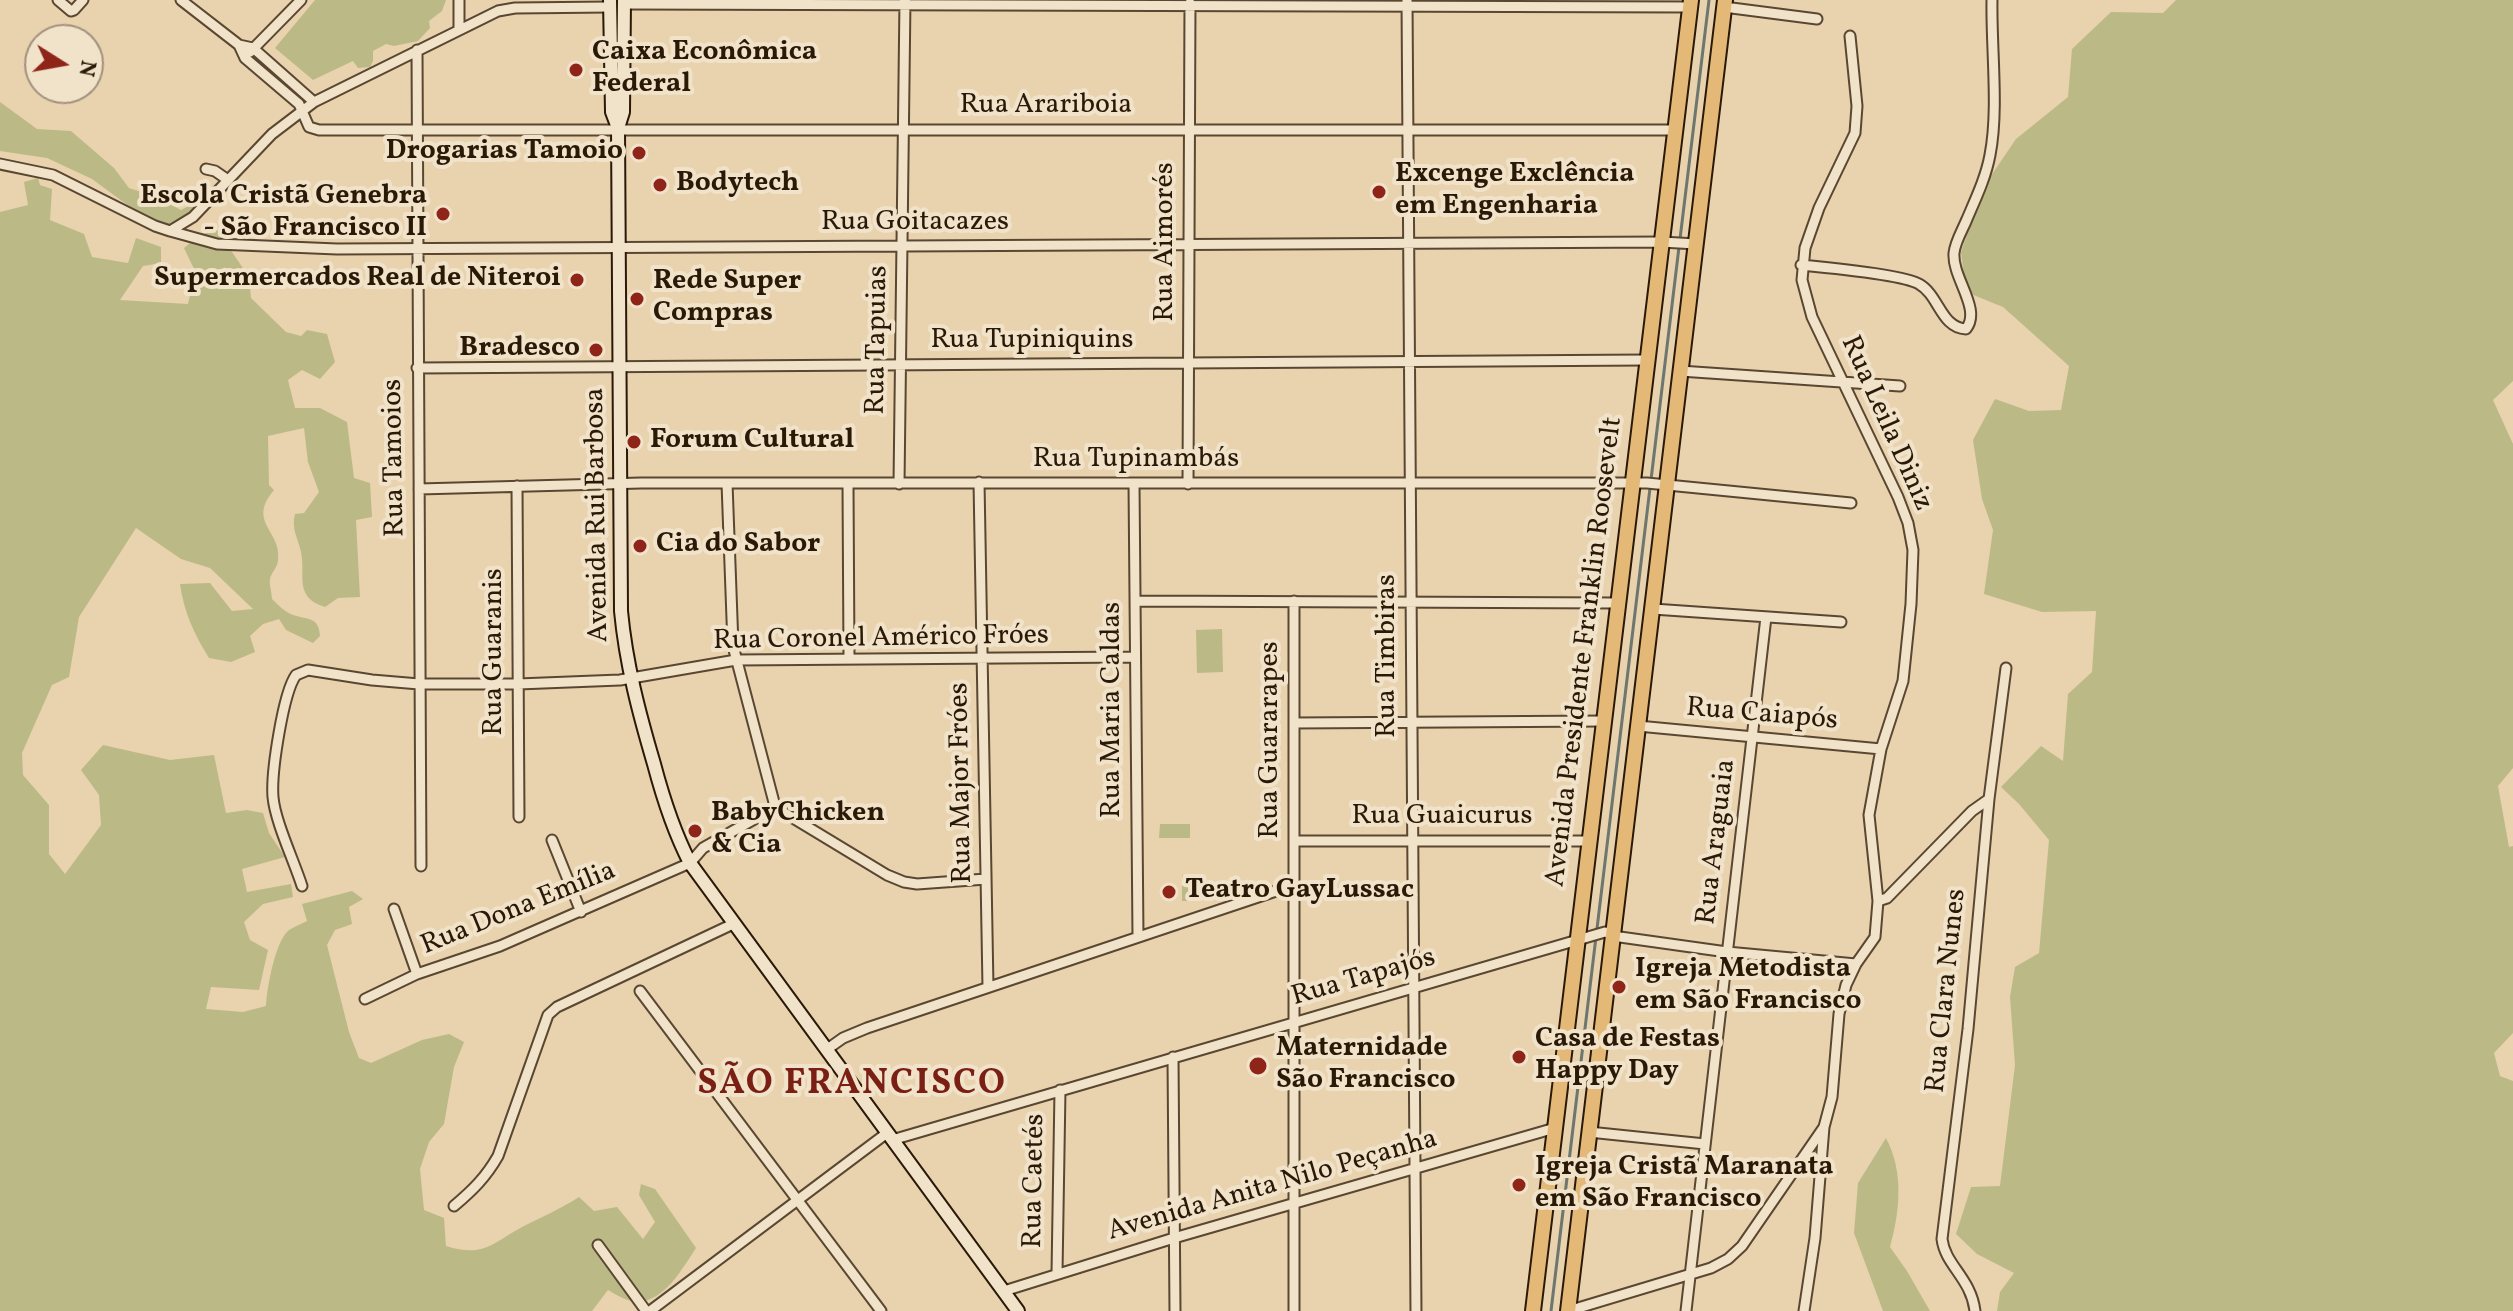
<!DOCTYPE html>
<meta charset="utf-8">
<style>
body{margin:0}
#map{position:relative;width:2513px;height:1311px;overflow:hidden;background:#e9d2ae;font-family:Vollkorn,serif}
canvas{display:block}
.north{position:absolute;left:24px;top:24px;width:80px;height:80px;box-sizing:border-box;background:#f1e2ca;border:2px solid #a2927c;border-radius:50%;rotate:101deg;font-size:22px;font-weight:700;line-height:32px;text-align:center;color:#2b1907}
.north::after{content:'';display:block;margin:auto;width:28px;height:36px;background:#8f2418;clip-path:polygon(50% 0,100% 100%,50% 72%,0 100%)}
</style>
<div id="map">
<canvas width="2513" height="1311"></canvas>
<div class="north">N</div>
</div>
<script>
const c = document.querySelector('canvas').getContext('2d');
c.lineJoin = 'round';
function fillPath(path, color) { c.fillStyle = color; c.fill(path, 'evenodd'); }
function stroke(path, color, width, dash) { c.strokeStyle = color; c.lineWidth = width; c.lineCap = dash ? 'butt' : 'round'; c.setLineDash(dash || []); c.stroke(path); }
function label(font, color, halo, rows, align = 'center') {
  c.font = font + ' Vollkorn,serif'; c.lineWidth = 8; c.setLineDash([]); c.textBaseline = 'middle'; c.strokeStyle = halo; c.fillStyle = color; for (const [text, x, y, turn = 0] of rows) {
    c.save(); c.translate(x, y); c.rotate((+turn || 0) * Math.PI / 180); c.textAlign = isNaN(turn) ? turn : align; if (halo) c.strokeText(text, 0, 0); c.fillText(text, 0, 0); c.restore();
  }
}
fillPath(new Path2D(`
 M 315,0 L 446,0 L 442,11 L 429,21 L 430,28 L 418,41 L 394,46 L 386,44 L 373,51 L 373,61 L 370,67 L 358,68 L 353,61 L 313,80 L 275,48 Z
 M 2176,0 L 2513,0 L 2513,381 L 2493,400 L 2513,444 L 2513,768 L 2498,786 L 2509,847 L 2513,846 L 2513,1033 L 2494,1053 L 2500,1076 L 2513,1081 L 2513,1311 L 1997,1311 L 2000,1292 L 2014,1273 L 1977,1254 L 1956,1234 L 1971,1187 L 2000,1186 L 2015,1065 L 2010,997 L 2015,967 L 2039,953 L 2049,840 L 2019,804 L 2001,787 L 2041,746 L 2063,761 L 2068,694 L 2092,672 L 2096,611 L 2042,612 L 1984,594 L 1993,530 L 1982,499 L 1973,440 L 1995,399 L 2029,411 L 2061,410 L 2069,366 L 2003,307 L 1966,292 L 1961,252 L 1984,186 L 2016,139 L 2068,97 L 2072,49 L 2111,12 L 2163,13 Z
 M 0,102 L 37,129 L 71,131 L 114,168 L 129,188 L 157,197 L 181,210 L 206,197 L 210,203 L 177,225 L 156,226 L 92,179 L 47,158 L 0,151 Z
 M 38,178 L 40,185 L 52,189 L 50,220 L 84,234 L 92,257 L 128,263 L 136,238 L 161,247 L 161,263 L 143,266 L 120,300 L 188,304 L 195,271 L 184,248 L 213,224 L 249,277 L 251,298 L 286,332 L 301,336 L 307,330 L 327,334 L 335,362 L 320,379 L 302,370 L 288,380 L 295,408 L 320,408 L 347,422 L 354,478 L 370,483 L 372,517 L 356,520 L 360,597 L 338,598 L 325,607 C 293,597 306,575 301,552 C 298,538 291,529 295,514 L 304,513 L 319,492 L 308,462 L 304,428 L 268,436 L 269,485 L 274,490 C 246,523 283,531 278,561 C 277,568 271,573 270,579 C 269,585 272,593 272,599 C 278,605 285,612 293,615 C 309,620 319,617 320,636 L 313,643 L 286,630 L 279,619 L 263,624 L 250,636 L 255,652 L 231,662 L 209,658 C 194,634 184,612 180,584 L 210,583 L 232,611 L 253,609 L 210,568 L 181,559 L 136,528 L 79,617 L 69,677 L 52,685 L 22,753 L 23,775 L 49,805 L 49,854 L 65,874 L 101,825 L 99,795 L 81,770 L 103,745 L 170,760 L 214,755 L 226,813 L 247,810 L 263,813 L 269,833 L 285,857 L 242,869 L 247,892 L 291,884 L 293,897 L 263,904 L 244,922 L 250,940 L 268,950 L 259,990 L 211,987 L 206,1009 L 243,1012 L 266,1006 C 267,988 275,941 289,930 C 294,927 301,924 307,921 L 302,904 L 352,891 L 363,899 L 349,907 L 352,924 L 335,930 L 327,945 L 349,1032 L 359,1058 L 371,1063 L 422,1040 L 449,1034 L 464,1042 L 454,1067 L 444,1124 L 429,1142 L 420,1169 L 424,1210 L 444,1218 L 446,1246 C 486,1259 495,1240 528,1224 C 546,1215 562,1208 579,1197 L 594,1211 L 617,1207 L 643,1239 L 655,1222 L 639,1195 L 641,1184 L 655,1189 L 696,1248 C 682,1269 662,1307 631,1301 C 623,1299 615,1294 608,1290 L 592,1311 L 0,1311 L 0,212 L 28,205 L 24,182 Z
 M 1222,629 L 1223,672 L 1197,673 L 1196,630 Z
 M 1160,824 L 1190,824 L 1190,838 L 1159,838 Z
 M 1182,875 L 1198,876 L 1198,901 L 1182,901 Z
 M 1886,1138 C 1904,1172 1900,1211 1890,1247 L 1907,1271 L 1930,1311 L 1883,1311 L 1854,1233 L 1858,1183 Z`), '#bbba87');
stroke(new Path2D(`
 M 1680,239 L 1709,0
 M 1551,1311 L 1679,247`), '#6d776d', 3);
const minor = new Path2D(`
 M 58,0 L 71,11 L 74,10 L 83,0
 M 181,0 L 239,45 L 253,48 L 314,102
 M 1407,0 L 1416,1311
 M 624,4 L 1690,7
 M 1724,7 L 1817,19
 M 459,29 L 459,0
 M 239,45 L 245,58 L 299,104 L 309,127 L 319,130 L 1675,130
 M 417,50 L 421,866
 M 250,52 L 301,0
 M 0,164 L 53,175 L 155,226 L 170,231 L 193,217 L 272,134 L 314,102 L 498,11 L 515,8 L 610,7
 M 206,169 L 215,171 L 228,180
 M 170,231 L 217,244 L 337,249 L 1662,242 L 1696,244
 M 1801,265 C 1822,267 1904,275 1919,284 C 1939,295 1941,328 1966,329 C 1982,309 1952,278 1954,253 C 1955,242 1963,229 1967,219 C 1976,198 1986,177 1990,155 C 1999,109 1991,48 1992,0
 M 417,368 L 1647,360
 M 1680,371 L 1900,386
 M 979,482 L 988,987
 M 727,483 L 733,646 L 776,810
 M 1134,483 L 1138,937
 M 848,484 L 849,658
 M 899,484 L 905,0
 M 1188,484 L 1190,3
 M 517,486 L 519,817
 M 419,489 L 641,483 L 1647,483 L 1851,503
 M 1135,601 L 1618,603
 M 1294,601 L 1294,1311
 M 1653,609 L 1841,622
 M 1294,723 L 1604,721
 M 1638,726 L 1881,749
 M 552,840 L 581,912
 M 1294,841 L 1589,841
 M 302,886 C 294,861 275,821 273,797 C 271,773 283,693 296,675 L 308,670 L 372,680 L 419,684 L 518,684 L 620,680 L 736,660 L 1135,657
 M 1878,901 L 1887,898 L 1972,811 L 1989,799
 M 394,909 L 417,974
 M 640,991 L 881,1311
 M 365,999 L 417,974 L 500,946 L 690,863 L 703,848 L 765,813 L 776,810 L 783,812 L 887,875 L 904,882 L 917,884 L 986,879
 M 826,1050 L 843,1038 L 867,1028 L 1294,885
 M 1173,1057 L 1175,1311
 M 1589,1132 L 1705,1144
 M 892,1140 L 1605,932 L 1620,937 L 1727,952 L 1856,964
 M 454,1206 C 473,1190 486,1177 498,1156 L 548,1015 L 557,1007 L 733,924
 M 598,1245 L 646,1311
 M 1057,1273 L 1060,1090
 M 1004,1291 L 1174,1238 L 1555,1128
 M 650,1311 L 887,1133
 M 1568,1311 L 1711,1268 L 1728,1259 L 1742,1246 L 1824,1127 L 1832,1097 L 1839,1014 L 1846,985 L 1856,964 L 1875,937 L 1878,901 L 1869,815 L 1881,749 L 1903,681 L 1911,604 L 1913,550 L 1908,523 L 1898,497 L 1812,317 L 1802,280 L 1805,248 L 1819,208 L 1855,133 L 1857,106 L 1850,36
 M 1686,1311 L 1766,617
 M 1804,1311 L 1815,1238 L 1824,1127
 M 1975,1311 C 1971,1278 1945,1265 1942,1239 L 1968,1029 L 1989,799 L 2006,668`);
const secondary = new Path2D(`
 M 610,0 L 612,112 L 618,128
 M 624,0 L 623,112 L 618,128 L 621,611 C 626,664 639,713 654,764 C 663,798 674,832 690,863 L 1018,1311`);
const primary = new Path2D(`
 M 1533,1311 L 1691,0
 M 1568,1311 L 1725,0`);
stroke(minor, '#5a4731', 13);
stroke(secondary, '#2b1907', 16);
stroke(primary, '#2b1907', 18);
stroke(minor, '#f1e2ca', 9);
stroke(secondary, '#f1e2ca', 12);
stroke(primary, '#e4b977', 14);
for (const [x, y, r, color] of [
 [576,70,8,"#8f2418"],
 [639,153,8,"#8f2418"],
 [660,185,8,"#8f2418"],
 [1379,192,8,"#8f2418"],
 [443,214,8,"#8f2418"],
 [577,280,8,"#8f2418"],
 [637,299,8,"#8f2418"],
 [596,350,8,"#8f2418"],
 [634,442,8,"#8f2418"],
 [640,546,8,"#8f2418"],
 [695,831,8,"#8f2418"],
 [1169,892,8,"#8f2418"],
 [1619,987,8,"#8f2418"],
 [1519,1057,8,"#8f2418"],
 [1258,1066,10,"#8f2418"],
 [1519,1185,8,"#8f2418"]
]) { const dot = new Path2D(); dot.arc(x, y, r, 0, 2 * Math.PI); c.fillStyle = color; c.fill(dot); stroke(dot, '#f1e2ca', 3); }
label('bold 28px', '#2b1907', '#f1e2ca', [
 ["Caixa Econômica",592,54],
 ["Federal",592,86],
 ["Drogarias Tamoio",623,153,"right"],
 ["Excenge Exclência",1395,176],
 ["em Engenharia",1395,208],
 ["Bodytech",676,185],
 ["Escola Cristã Genebra",427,198,"right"],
 ["- São Francisco II",427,230,"right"],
 ["Supermercados Real de Niteroi",561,280,"right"],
 ["Rede Super",653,283],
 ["Compras",653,315],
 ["Bradesco",580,350,"right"],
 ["Forum Cultural",650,442],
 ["Cia do Sabor",656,546],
 ["BabyChicken",711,815],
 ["& Cia",711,847],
 ["Teatro GayLussac",1185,892],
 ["Igreja Metodista",1635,971],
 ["em São Francisco",1635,1003],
 ["Casa de Festas",1535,1041],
 ["Happy Day",1535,1073],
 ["Maternidade",1276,1050],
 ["São Francisco",1276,1082],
 ["Igreja Cristã Maranata",1535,1169],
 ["em São Francisco",1535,1201]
], 'left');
label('28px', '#2b1907', '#f1e2ca', [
 ["Rua Arariboia",1046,107],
 ["Rua Goitacazes",915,224],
 ["Rua Aimorés",1167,242,-90],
 ["Rua Tapuias",879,340,-89],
 ["Rua Tupiniquins",1032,342],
 ["Rua Leila Diniz",1885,424,66],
 ["Rua Tamoios",396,458,-91],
 ["Rua Tupinambás",1136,461],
 ["Avenida Rui Barbosa",599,515,-91],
 ["Rua Coronel Américo Fróes",881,640,-1],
 ["Rua Guaranis",496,652,-90],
 ["Avenida Presidente Franklin Roosevelt",1586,652,-83],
 ["Rua Timbiras",1389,656,-90],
 ["Rua Maria Caldas",1114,710,-90],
 ["Rua Caiapós",1762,716,5],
 ["Rua Guararapes",1272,740,-90],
 ["Rua Major Fróes",963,783,-91],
 ["Rua Guaicurus",1442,818],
 ["Rua Araguaia",1718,842,-83],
 ["Rua Dona Emília",519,910,-22],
 ["Rua Tapajós",1364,979,-16],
 ["Rua Clara Nunes",1948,991,-84],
 ["Rua Caetés",1036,1181,-89],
 ["Avenida Anita Nilo Peçanha",1273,1187,-16]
]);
c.letterSpacing = '2px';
label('bold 36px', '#7a1f14', '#f1e2ca', [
 ["SÃO FRANCISCO",852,1086]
]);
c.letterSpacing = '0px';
</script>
